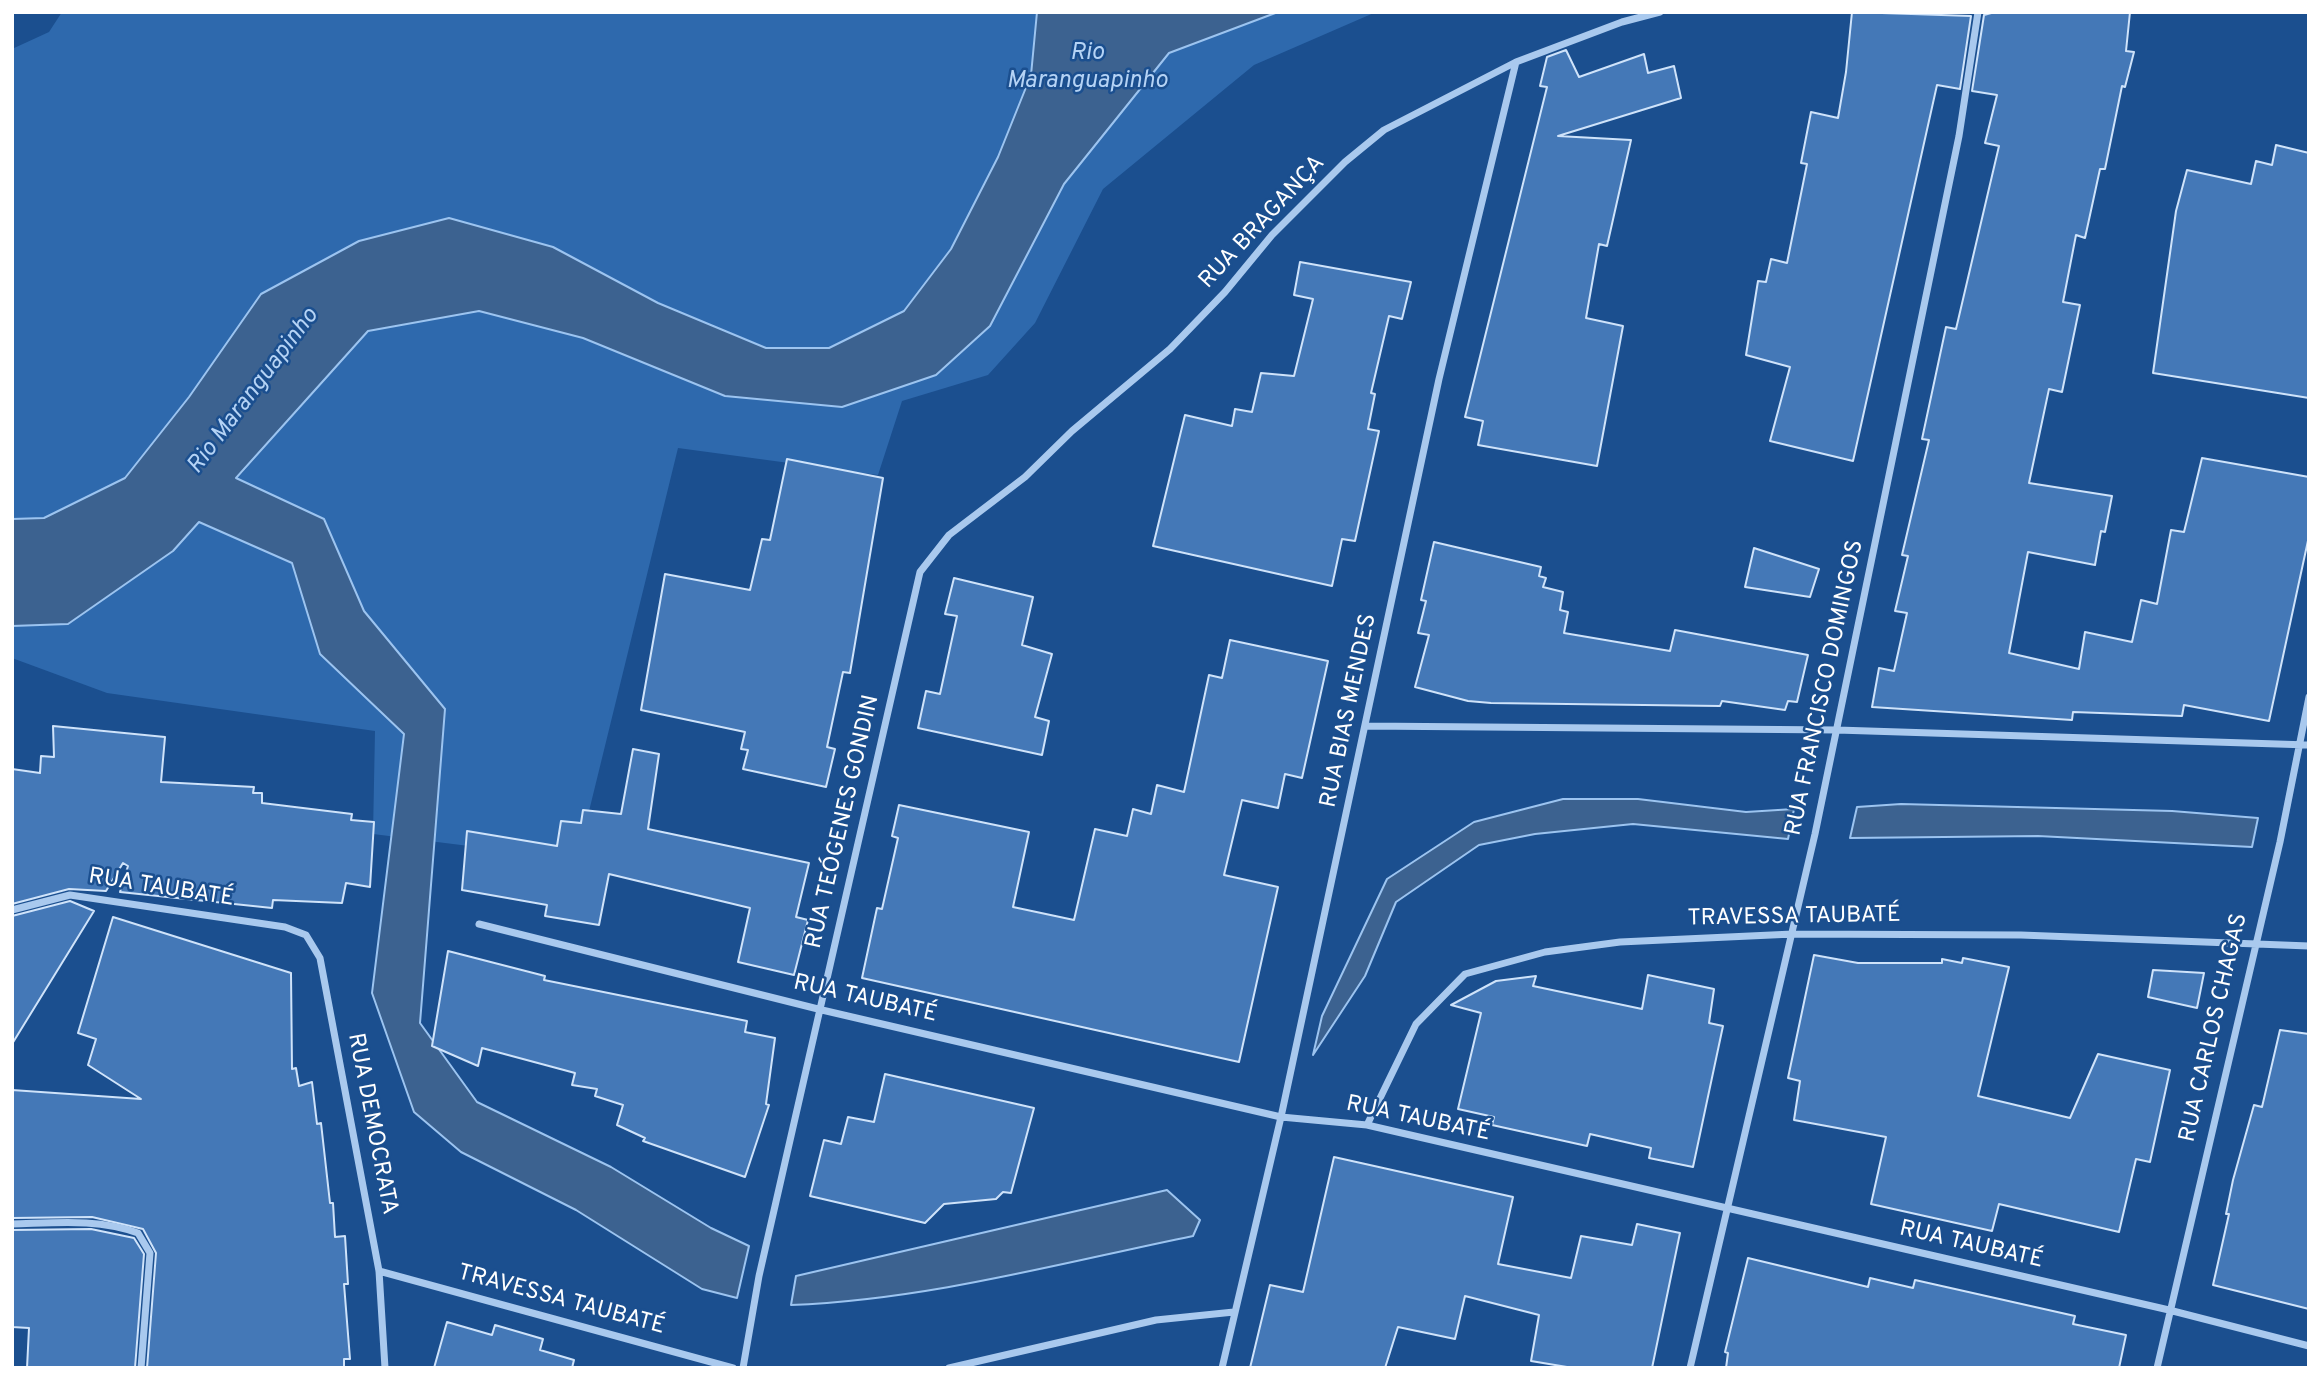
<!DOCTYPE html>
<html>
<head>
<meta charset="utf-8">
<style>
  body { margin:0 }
  #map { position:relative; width:2321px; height:1380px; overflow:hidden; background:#1b4f8f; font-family:Overpass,sans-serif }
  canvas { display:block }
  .frame { position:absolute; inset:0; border:14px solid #fff; pointer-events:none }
</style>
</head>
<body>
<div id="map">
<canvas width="2321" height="1380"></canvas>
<div class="frame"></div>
</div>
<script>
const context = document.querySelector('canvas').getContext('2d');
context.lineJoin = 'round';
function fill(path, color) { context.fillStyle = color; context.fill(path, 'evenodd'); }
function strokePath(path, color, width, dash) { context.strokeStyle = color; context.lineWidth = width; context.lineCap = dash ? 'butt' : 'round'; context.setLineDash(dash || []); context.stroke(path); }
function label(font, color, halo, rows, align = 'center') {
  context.font = font + ' Overpass,sans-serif'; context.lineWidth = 5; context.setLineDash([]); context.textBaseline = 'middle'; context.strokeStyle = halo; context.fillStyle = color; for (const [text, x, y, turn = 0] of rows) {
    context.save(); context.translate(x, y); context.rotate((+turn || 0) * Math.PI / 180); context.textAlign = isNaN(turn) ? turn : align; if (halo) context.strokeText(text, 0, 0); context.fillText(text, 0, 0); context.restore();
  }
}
fill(new Path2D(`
  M62 12H1037L1031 75 998 157 951 249 905 311 829 348H767L658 303 553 247 448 218 359 241 189 397 125 478 44 518 12 519V49L49 32Z
  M1278 12H1376L1254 65 1103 189 1035 323 988 375 902 401 878 475 678 448 579 852 469 846 373 834 375 731 107 693 12 658V626L68 624 173 551 368 331 479 311 583 338 725 396 990 326 1064 184 1169 53Z`), '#2e69ad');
const water = new Path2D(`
  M1037 12H1278L1169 53 1064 184 990 326 936 375 842 407 725 396 583 338 479 311 368 331 236 478 324 519 364 611 445 709 420 1023 477 1102 611 1167 711 1228 749 1246 737 1298 702 1289 576 1210 461 1152 414 1112 372 993 404 734 320 654 292 563 199 522 173 551 68 624 12 626V519L44 518 125 478 189 397 261 294 359 241 449 218 553 247 658 303 766 348H829L904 311 951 249 998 157 1031 75Z
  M1563 799H1638L1746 812 1794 809 1788 839 1633 824 1535 834 1479 845 1396 902 1365 976 1313 1055 1322 1016 1387 879 1474 822Z
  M1901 804 2172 811 2258 818 2252 847 2038 836 1850 838 1857 807Z
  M1167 1190 1200 1220 1193 1236C1061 1263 926 1300 791 1305L796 1276Z`);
fill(water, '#3c6290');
strokePath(water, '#9cc4f0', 2);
const building = new Path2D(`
  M1852 12 1971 16 1960 89 1937 85 1853 461 1770 441 1790 367 1746 355 1758 281 1766 282 1771 259 1787 263 1807 164 1801 163 1811 112 1838 118 1846 72Z
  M1995 12H2130L2126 51 2134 52 2125 87 2122 86 2105 169H2100L2085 238 2076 235 2063 302 2080 305 2062 392 2049 389 2029 483 2112 496 2105 532 2101 531 2095 565 2028 552 2009 653 2079 669 2085 632 2132 642 2141 600 2157 604 2171 530 2184 532 2202 458 2309 477V536L2269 721 2184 705 2182 716 2073 712 2072 720 1872 707 1879 668 1894 671 1907 613 1895 611 1908 556 1902 555 1929 440 1922 439 1946 327 1956 329 1999 146 1985 143 1997 95 1972 91 1984 15Z
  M1566 50 1579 77 1644 54 1648 73 1674 66 1681 98 1558 136 1631 140 1607 246 1599 244 1586 318 1623 326 1597 466 1478 445 1483 421 1465 417 1547 87 1540 86 1547 57Z
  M2276 145 2309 153V398L2153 373 2176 211 2187 170 2251 184 2256 161 2272 165Z
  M1300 262 1411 282 1402 319 1389 316 1371 393 1375 394 1368 429 1379 431 1355 541 1342 539 1332 586 1153 546 1185 415 1232 426 1235 409 1252 412 1261 373 1294 376 1313 299 1294 295Z
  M787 459 883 478 850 673 843 672 827 747 835 749 826 787 743 769 748 750 741 749 745 732 641 710 665 574 750 590 762 539 770 540Z
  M1434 542 1541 567 1539 576 1546 578 1543 587 1563 592 1560 610 1568 612 1564 633 1670 651 1675 630 1808 655 1797 702 1788 701 1785 710 1722 701 1720 706 1491 703 1468 701 1415 687 1429 635 1418 633 1426 601 1421 600Z
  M1754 548 1819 569 1810 597 1745 587Z
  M954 578 1033 597 1022 645 1052 654 1035 717 1049 721 1042 755 918 728 926 691 940 694 957 616 945 614Z
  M1230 640 1328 661 1302 778 1285 774 1278 808 1242 800 1224 875 1278 887 1239 1062 862 978 877 908 882 909 898 838 892 836 899 805 1029 832 1013 907 1074 920 1095 829 1127 836 1133 809 1151 814 1157 785 1184 792 1209 675 1222 678Z
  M53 726 165 737 161 782 254 787 253 793H262V803L352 814 351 820 374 822 370 887 346 883 342 903 273 900 272 908 120 892 128 866 123 863 106 891 69 889 12 904V769L40 773 41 756 54 757Z
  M633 749 659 754 648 829 809 863 796 917 808 920 794 975 738 962 750 908 609 874 599 925 545 916 547 905 462 890 467 831 557 846 561 821 581 823 583 810 621 814Z
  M70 901 94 911 12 1044V916Z
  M113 917 291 973 292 1069 296 1068 299 1086 312 1082 317 1124 321 1123 330 1203H333L335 1237 345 1236 348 1284H344L350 1359H344V1368H147L156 1253 143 1229 92 1217 12 1218V1090L141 1099 88 1065 96 1039 78 1033Z
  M448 951 545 976 544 980 747 1021 745 1032 775 1038 766 1104 769 1105 745 1177 643 1141 645 1138 617 1125 623 1105 595 1096 597 1089 572 1085 575 1073 482 1048 478 1066 432 1046Z
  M1814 955 1858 963H1942V959L1962 963 1963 958 2009 967 1978 1096 2070 1118 2098 1054 2170 1070 2150 1162 2136 1159 2119 1232 1999 1204 1992 1231 1871 1204 1886 1137 1794 1120 1800 1081 1788 1078Z
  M2153 970 2204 973 2197 1008 2148 997Z
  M1648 975 1714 989 1709 1023 1723 1026 1693 1167 1649 1158 1651 1148 1590 1134 1587 1146 1492 1125 1494 1117 1458 1109 1481 1013 1451 1005 1496 981 1536 976 1533 986 1642 1009Z
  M2280 1030 2309 1034V1309L2213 1285 2229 1214H2226L2233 1180 2254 1105 2262 1107Z
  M885 1074 1034 1108 1011 1193 1003 1192 996 1199 944 1204 925 1223 810 1196 824 1140 841 1144 848 1117 874 1122Z
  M1334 1157 1513 1197 1498 1264 1571 1278 1581 1236 1632 1245 1637 1224 1680 1233 1652 1368H1573L1531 1361 1539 1315 1465 1296 1455 1339 1398 1327 1385 1368H1250L1270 1285 1303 1292Z
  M91 1229 134 1238 144 1254 135 1368H27L29 1328 12 1327V1230Z
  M1748 1258 1868 1287 1870 1278 1913 1288 1915 1280 2075 1316 2073 1324 2126 1335 2119 1368H1726L1728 1353 1725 1352Z
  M447 1322 492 1335 495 1325 543 1339 540 1350 574 1360 572 1368H434Z`);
fill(building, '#4478b7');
strokePath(building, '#cfe3fa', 2);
strokePath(new Path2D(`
  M1366 726 1837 730 2309 745
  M12 910 70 895 285 927 306 935 320 958 379 1271 385 1368
  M479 924 822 1010 1281 1117 1367 1125 2169 1310 2309 1346
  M1367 1125 1416 1024 1465 974 1545 952 1620 942 1793 934 2021 935 2309 946
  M12 1224C54 1223 98 1218 138 1233L150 1253 141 1368
  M379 1271 733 1368
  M743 1368 759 1276 920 572 949 535 1025 477 1072 431 1170 349 1225 292 1272 235 1345 162 1384 130 1516 62 1622 22 1660 12
  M949 1368 1156 1320 1234 1312
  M1222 1368 1281 1117 1439 379 1516 62
  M1690 1368 1815 834 1959 136 1978 12
  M2157 1368 2280 842 2309 697`), '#a9c9ee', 7);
label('23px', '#fff', '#1b4f8f', [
  ["RUA BRAGANÇA",1263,223,-47],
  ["RUA FRANCISCO DOMINGOS",1826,688,-78],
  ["RUA BIAS MENDES",1350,711,-78],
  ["RUA TEÓGENES GONDIN",844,822,-77],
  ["RUA TAUBATÉ",161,889,9],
  ["TRAVESSA TAUBATÉ",1794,918,-1],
  ["RUA TAUBATÉ",865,1000,13],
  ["RUA CARLOS CHAGAS",2215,1028,-77],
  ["RUA TAUBATÉ",1418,1120,12],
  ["RUA DEMOCRATA",371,1124,79],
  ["RUA TAUBATÉ",1971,1246,13],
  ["TRAVESSA TAUBATÉ",561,1301,15]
]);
label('italic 24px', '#b5d3f5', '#1b4f8f', [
  ["Rio",1087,54],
  ["Maranguapinho",1087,82],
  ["Rio Maranguapinho",254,392,-53]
]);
</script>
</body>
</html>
